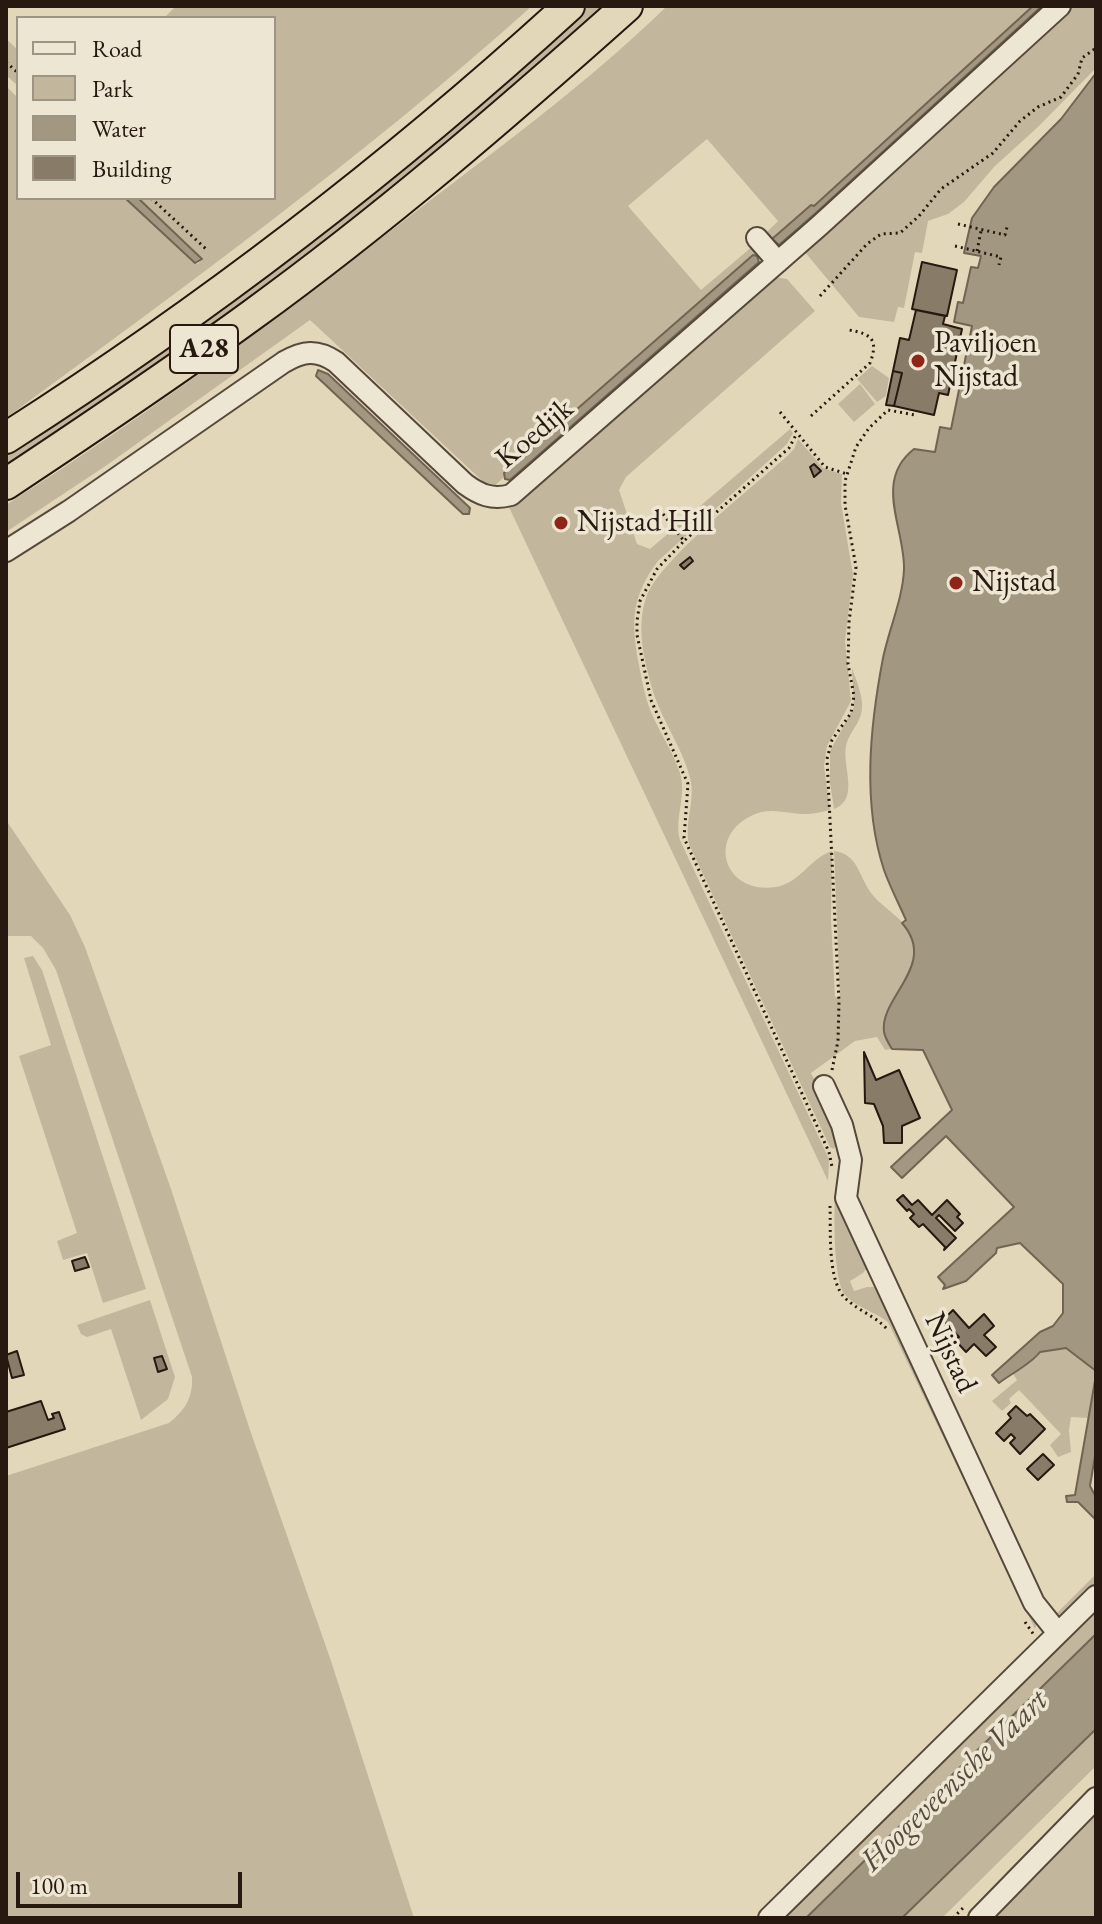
<!DOCTYPE html>
<html>
<head>
<meta charset="utf-8">
<style>
  body { margin:0 }
  #map { position:relative; width:1102px; height:1924px; overflow:hidden; background:#e2d8b9; font-family:"EB Garamond",serif }
  canvas { display:block }
  .frame { position:absolute; inset:0; border:8px solid #271810; pointer-events:none }
  .legend { position:absolute; left:16px; top:16px; width:260px; height:184px; box-sizing:border-box; background:#ece6d2; border:2px solid #9d9484; margin:0; padding:10px 14px; list-style:none; font-size:24px; color:#271810 }
  .legend li { display:flex; align-items:center; gap:16px; height:40px }
  .legend b { width:40px; border:2px solid #9d9484 }
  .scale { position:absolute; left:16px; top:1872px; width:226px; height:36px; box-sizing:border-box; border:4px solid #271810; border-top:0; padding-left:10px; font-size:24px; line-height:28px; white-space:nowrap; color:#271810; -webkit-text-stroke:6px #ece6d2; paint-order:stroke }
</style>
</head>
<body>
<div id="map">
<canvas width="1102" height="1924"></canvas>
<div class="frame"></div>
<ul class="legend">
<li><b style="height:10px;background:#ece6d2"></b>Road</li>
<li><b style="height:22px;background:#c2b79c"></b>Park</li>
<li><b style="height:22px;background:#a29780"></b>Water</li>
<li><b style="height:22px;background:#887c68"></b>Building</li>
</ul>
<div class="scale">100 m</div>
</div>
<script>
const context = document.querySelector('canvas').getContext('2d');
context.lineJoin = 'round';
function fill(path, color) { context.fillStyle = color; context.fill(path, 'evenodd'); }
function strokePath(path, color, width, dash) { context.strokeStyle = color; context.lineWidth = width; context.lineCap = dash ? 'butt' : 'round'; context.setLineDash(dash || []); context.stroke(path); }
function label(font, color, halo, rows, align = 'center') {
  context.font = font + ' "EB Garamond",serif'; context.lineWidth = 7; context.setLineDash([]); context.textBaseline = 'middle'; context.strokeStyle = halo; context.fillStyle = color; for (const [text, x, y, turn = 0] of rows) {
    context.save(); context.translate(x, y); context.rotate((+turn || 0) * Math.PI / 180); context.textAlign = isNaN(turn) ? turn : align; if (halo) context.strokeText(text, 0, 0); context.fillText(text, 0, 0); context.restore();
  }
}
fill(new Path2D(`
  M176 6H532C366 155 186 286 6 418V86L18 98V198H125L198 264 202 258 138 198H274V18H164Z
  M584 6H610L496 106 244 307 6 470V451L505 76Z
  M667 6H1033L814 206 811 205 771 240 766 233 778 221 707 139 628 206 701 290 754 245 759 251 504 473 503 478 491 489 310 320 107 465 6 532V505C149 414 285 313 419 209 504 144 590 81 667 6Z
  M1068 6H1096V68L1039 126 994 167 964 202 948 214 928 221 922 253 915 252 904 308 898 307 894 322 859 317 804 251Z
  M6 39 18 50V86L6 75Z
  M775 277 787 279 815 311 626 477 619 490 637 544 650 549 790 429 793 433 787 444 658 561C631 597 631 622 639 665 642 681 645 697 651 712 660 733 673 752 680 773 687 796 674 818 680 840L829 1159 828 1181 507 503Z
  M872 366 889 378 886 396 877 402 857 379Z
  M860 384 875 404 854 422 838 404Z
  M798 439 823 468 842 474 841 503 853 575 845 641 851 701 827 746 824 766 830 810C822 812 813 814 805 814 785 814 770 806 751 816 706 838 725 895 776 887 800 883 810 858 832 851L831 919 835 997 840 998 834 851C857 854 858 873 869 890 879 906 904 918 911 934 927 972 879 1003 884 1033 885 1038 889 1044 892 1049L885 1050 877 1037 855 1041 811 1073C821 1093 847 1127 834 1149L830 1147 689 844C684 821 696 800 690 778 682 746 661 720 652 688 644 659 636 628 646 598 658 561 753 487 786 457L794 449Z
  M852 668C856 680 862 693 862 705 863 722 849 731 846 746 842 767 860 799 834 809L830 783V751L854 707Z
  M6 820 70 915 85 947 171 1189 251 1433 330 1658 414 1918H6V1476L169 1423C185 1410 193 1398 192 1377L56 970 43 948 31 936H6Z
  M33 956 42 970 146 1289 103 1303 87 1253 63 1260 57 1241 77 1233 19 1056 51 1045 24 958Z
  M835 1194 869 1265 863 1273 850 1281 854 1291 867 1287H879L1037 1623 1035 1629 888 1322C875 1312 856 1307 845 1295 833 1281 834 1214 835 1194Z
  M150 1300 175 1377 168 1399 141 1420 111 1329 87 1337 81 1334 77 1325Z
  M1066 1348 1096 1371V1375L1089 1418 1071 1417 1069 1430 1071 1452 1058 1457 1050 1445 1061 1434 1019 1390 1009 1399 1011 1403 1002 1411 992 1401 1017 1380 1012 1372 1037 1357 1040 1352Z
  M1096 1574V1590L1063 1622 1054 1616Z
  M1096 1602V1634L806 1918H776Z
  M1096 1729V1766L942 1918H902Z
  M1096 1807V1918H986Z`), '#c2b79c');
const water = new Path2D(`
  M1033 6H1042L817 212 779 245 772 239 811 205 814 206Z
  M1096 73V1371L1066 1348 1040 1352C1031 1364 1012 1373 999 1383L992 1375 1040 1332 1053 1326 1063 1313V1284L1020 1243 997 1248 996 1253 966 1281 943 1289 945 1285 938 1277 1014 1207 946 1136 902 1178 891 1167 952 1110 923 1050 892 1049C889 1044 885 1038 884 1032 879 997 939 965 902 923L906 920C899 904 890 887 884 870 862 803 870 726 883 658 889 629 903 598 904 569 905 528 873 481 914 449L935 452 940 427 951 429 972 326 954 322 958 302 963 303 971 267 978 268 981 256 964 253 972 218 994 187 1061 119Z
  M125 198H138L202 259 195 263Z
  M753 255 757 256 759 262 510 480 505 479 504 473Z
  M318 370 328 374 470 508 469 514H463L316 376Z
  M1096 1375V1450L1090 1486 1096 1497V1520L1078 1502H1067L1066 1496 1075 1495Z
  M1096 1634V1729L902 1918H806Z`);
fill(water, '#a29780');
strokePath(water, '#716453', 2);
const building = new Path2D(`
  M922 262 957 270 947 316 912 309Z
  M916 310 945 316 943 324 962 329 948 395 939 393 934 415 894 406 902 373 893 371 900 338 909 340Z
  M893 371 902 373 894 406 886 405Z
  M814 464 821 471 814 477 810 467Z
  M690 557 693 561 684 569 680 565Z
  M864 1052 876 1080 899 1070 920 1118 902 1126V1143H884L883 1126 874 1104 865 1103Z
  M903 1195 912 1205 918 1200 932 1215 947 1200 960 1214 957 1217 963 1223 955 1231 939 1215 936 1218 956 1238 944 1250 945 1247 923 1224 919 1227 910 1218 914 1214 909 1209 907 1211 897 1200Z
  M85 1257 89 1267 75 1271 72 1261Z
  M953 1310 969 1328 984 1314 994 1326 984 1335 996 1347 986 1356 974 1344 966 1352 955 1340 959 1337 943 1320Z
  M17 1351 24 1375 12 1378 6 1355Z
  M162 1356 167 1369 158 1372 154 1358Z
  M41 1401 48 1420 54 1418 52 1414 59 1412 65 1429 6 1448V1412Z
  M1016 1406 1027 1416 1030 1414 1045 1429 1020 1454 1010 1443 1015 1438 1011 1434 1004 1441 996 1433 1011 1418 1008 1414Z
  M1043 1454 1054 1465 1038 1480 1027 1469Z`);
fill(building, '#887c68');
strokePath(building, '#271810', 2);
const minor = new Path2D(`
  M757 238 778 262
  M6 551 69 511 284 362C303 351 317 349 336 362L465 484C480 495 492 500 511 495L819 226 1060 6
  M824 1086 842 1125 851 1160 846 1198 1034 1603 1058 1633
  M769 1918 1096 1596
  M979 1918 1096 1798`);
const highway = new Path2D(`
  M6 438C205 311 395 165 569 6
  M6 484C89 429 171 374 252 315 383 220 506 114 627 6`);
strokePath(minor, '#56483a', 24);
strokePath(highway, '#271810', 34);
strokePath(new Path2D(`
  M6 62 18 73
  M151 198 206 249
  M958 224 1005 235 1007 227
  M955 246 1001 257 999 265
  M977 251 981 231
  M820 296 867 244 881 234 900 233 919 216 941 189 993 153 1020 121 1038 107 1061 97 1078 74 1082 58 1096 48
  M780 412 825 467 847 474
  M811 416 870 363C879 339 871 334 849 330
  M663 514 684 541 657 569 640 601 637 621V635L651 700 688 784 684 838 829 1152 832 1167
  M685 540 789 448 797 433
  M832 1070 838 1041 839 1002 827 759 832 740 851 713 854 696 848 664 849 622 856 567 845 505V481L856 447 869 428 888 410 915 415
  M830 1206C831 1231 827 1282 846 1299 859 1311 875 1316 887 1329
  M1025 1622 1034 1635
  M953 1918 963 1908`), '#271810', 3, [2, 4]);
strokePath(minor, '#ece6d2', 20);
strokePath(highway, '#e2d8b9', 30);
for (const [x, y, r, color] of [
  [918,361,8,"#8f2418"],
  [561,523,8,"#8f2418"],
  [956,583,8,"#8f2418"]
]) { const dot = new Path2D(); dot.arc(x, y, r, 0, 2 * Math.PI); context.fillStyle = color; context.fill(dot); strokePath(dot, '#ece6d2', 3); }
for (const [x, y, w] of [
  [204,349,68]
]) { const box = new Path2D(); box.roundRect(x - w / 2, y - 24, w, 48, 6); context.fillStyle = '#ece6d2'; context.fill(box); strokePath(box, '#271810', 2); }
label('bold 28px', '#271810', null, [
  ["A28",204,349]
]);
label('30px', '#271810', '#ece6d2', [
  ["Paviljoen",934,344],
  ["Nijstad",934,378],
  ["Nijstad Hill",577,523],
  ["Nijstad",972,583]
], 'left');
label('30px', '#271810', '#ece6d2', [
  ["Koedijk",535,434,-40],
  ["Nijstad",950,1353,65]
]);
label('italic 32px', '#584b3d', '#ece6d2', [
  ["Hoogeveensche Vaart",955,1781,-44]
]);
</script>
</body>
</html>
